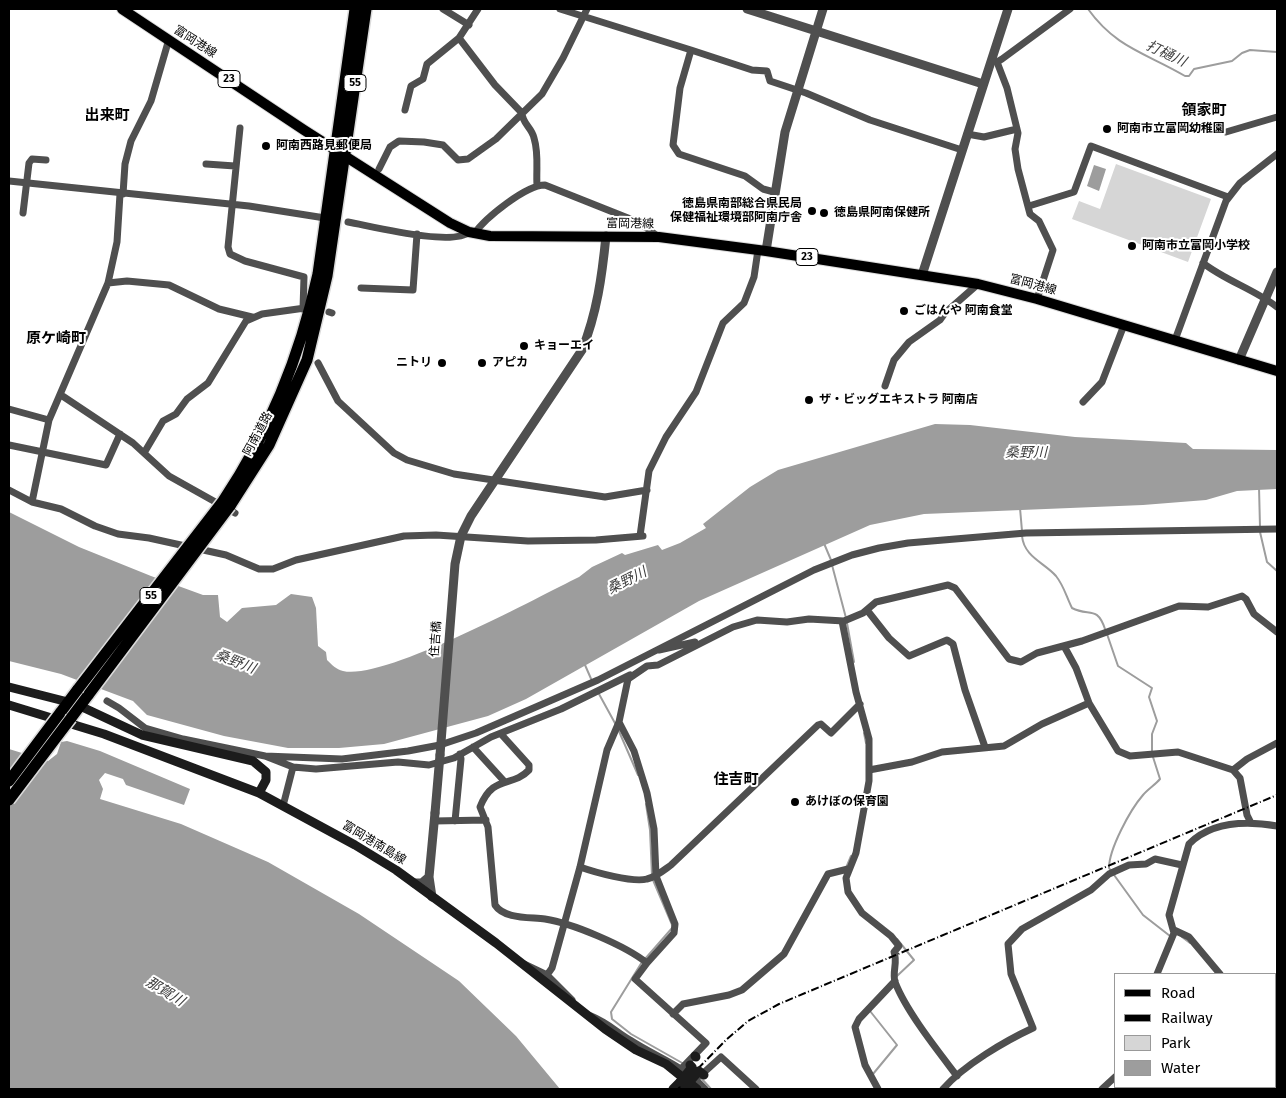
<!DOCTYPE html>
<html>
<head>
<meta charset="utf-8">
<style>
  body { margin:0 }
  #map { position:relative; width:1286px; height:1098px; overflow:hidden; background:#fff; font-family:"Fira Sans",sans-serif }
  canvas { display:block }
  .frame { position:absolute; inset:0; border:10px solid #000; pointer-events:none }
  .legend { position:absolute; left:1114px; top:973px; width:162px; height:115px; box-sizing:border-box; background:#fff; border:1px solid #999; margin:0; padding:6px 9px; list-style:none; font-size:15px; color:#000 }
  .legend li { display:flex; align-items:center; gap:10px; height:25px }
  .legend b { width:25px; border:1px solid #999 }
</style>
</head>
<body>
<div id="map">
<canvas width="1286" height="1098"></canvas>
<div class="frame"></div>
<ul class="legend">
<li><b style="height:6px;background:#000"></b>Road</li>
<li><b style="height:6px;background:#000"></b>Railway</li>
<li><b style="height:14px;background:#d6d6d6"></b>Park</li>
<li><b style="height:14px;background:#9d9d9d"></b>Water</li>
</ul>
</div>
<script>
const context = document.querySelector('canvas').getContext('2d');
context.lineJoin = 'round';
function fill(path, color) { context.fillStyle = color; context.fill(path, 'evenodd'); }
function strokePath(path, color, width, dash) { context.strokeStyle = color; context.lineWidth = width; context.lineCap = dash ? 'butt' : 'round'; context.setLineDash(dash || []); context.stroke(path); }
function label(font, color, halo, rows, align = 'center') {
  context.font = font + ' "Fira Sans","Noto Sans JP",sans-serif'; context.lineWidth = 4; context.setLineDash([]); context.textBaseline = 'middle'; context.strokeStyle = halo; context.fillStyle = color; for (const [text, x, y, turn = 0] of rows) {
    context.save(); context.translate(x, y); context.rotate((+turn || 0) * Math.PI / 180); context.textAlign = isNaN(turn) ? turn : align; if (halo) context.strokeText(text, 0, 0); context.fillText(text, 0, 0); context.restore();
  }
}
fill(new Path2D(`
  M1116 164 1211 199 1188 262 1072 219 1079 201 1100 209Z`), '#d6d6d6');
fill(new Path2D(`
  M1094 165 1106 169 1099 191 1087 186Z
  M935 424 970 425 1075 437 1186 443 1193 449 1277 450V489L1237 491 1206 500 1143 505 924 514 870 525 699 601 526 699 488 716 384 744 339 748H288L224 736 147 715 133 701 61 674 9 661V512L79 547 151 576 203 595H218L220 617 227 622 242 608 276 605 291 594 312 597 316 608 318 646 326 652 327 660C332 665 336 669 343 671 384 681 536 598 579 577L592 567 622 553 625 555 658 545 662 550 680 543 706 528 703 524 750 487 778 470Z
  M67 741 100 751 190 789 184 805 126 785 123 779 105 773 99 780 103 789 100 799 181 824 268 862 359 914 459 981 516 1036 560 1089H9V749L48 761 57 754 61 742Z`), '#9d9d9d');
strokePath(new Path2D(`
  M1088 9C1116 48 1146 53 1185 76H1189L1194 69 1232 61 1242 53 1250 50 1277 52
  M1259 487 1260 527
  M1020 508 1022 531
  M1260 532 1267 562 1277 571
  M1022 536C1024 557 1045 563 1056 576 1064 586 1066 596 1072 608 1089 617 1097 605 1105 629
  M823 541 831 560
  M832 565 846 618
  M847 623 854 662
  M1107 634 1118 666 1152 688 1149 697 1157 721 1152 734V753
  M585 665 592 681
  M599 694 616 725
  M618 729 638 775
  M864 733 866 743
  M1153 757 1160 779C1155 785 1148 789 1143 795 1130 810 1109 849 1109 868L1143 915 1170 936
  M646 804 650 830 652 876
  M846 868 851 856
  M1182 937 1190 943
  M645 959 673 927 653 880
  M642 962 611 1012 612 1019 631 1034 684 1064
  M897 976 914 960 897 939
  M870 1011 897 1045 873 1074
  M1275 1065 1277 1069
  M701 1078 711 1089`), '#9d9d9d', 2);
const primary = new Path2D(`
  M122 9 304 130 450 223 469 232 490 236 659 237 766 251 978 284 1037 299 1277 371`);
const trunk = new Path2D(`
  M223 501C270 431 300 357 318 274L355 9
  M230 506 269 445 307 360 327 276 366 9
  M60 713 78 689
  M71 718 89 694`);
strokePath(primary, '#dbdbdb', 12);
strokePath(trunk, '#dbdbdb', 14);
strokePath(new Path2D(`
  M443 9 469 25
  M478 9 459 38 495 85 522 113C522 123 532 128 534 138 539 154 536 169 537 185
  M560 9 691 50
  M994 61 997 62 1002 59 1070 9
  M997 62 1007 88 1018 133 1015 149 1018 169 1030 214 1039 221 1053 250 1037 299
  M405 110 411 86 423 79 427 64 459 38
  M240 128 228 247 230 254 245 261 304 277 303 309
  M1226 132 1277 117
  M967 134 984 137 1017 129
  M206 164 235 166
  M379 169 390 147 399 141 424 142 443 145 458 160 468 159 496 139 542 94 563 58 587 9
  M9 181 249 206 325 218
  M774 192 763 189 745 176 679 154 673 145 680 88 691 50 752 70 767 71 770 81 806 93 870 120 962 150
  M123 194 125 164 131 141 151 101 169 39
  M1029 206 1074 192 1091 146 1228 197
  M23 213 29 163 32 159 46 160
  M348 222C371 226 453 247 469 232
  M474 234C485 218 526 185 545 185L638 222 659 237
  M1203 263C1226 281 1254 289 1277 307
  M108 283 127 281 169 285 219 309 252 317
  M361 288 413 290 417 234
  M329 312 332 313
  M1175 340 1226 201 1240 183 1277 154
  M318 363 338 401 394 453 407 460 454 474 605 497 647 490
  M885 386 894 360 909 342 940 320 945 313 978 284
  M61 395 133 443 169 476 235 513
  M1083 402 1102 382 1124 325
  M9 409 49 420
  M9 445 106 465 120 434
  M144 453 163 421 176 414 187 399 208 383 246 321 262 314 305 308
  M9 490 32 502 61 509 95 526 118 534 149 538 226 555 259 569H273L296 560 404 536 436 535 528 541 596 540 643 536
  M32 502 49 420 108 283 117 242 120 194
  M640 536 649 471 666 437 696 392 723 323 744 303 754 277 758 250
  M867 610 889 638 909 656 947 640 953 644 965 690 985 747
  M842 621 856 692 869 739V781L856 853 846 878 848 892 862 913 891 936 899 946 894 952C898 962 892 972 895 982 906 1011 938 1051 957 1076
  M1064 646 1076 668 1089 703 1118 751 1130 756 1178 752 1233 770 1240 778 1247 815 1251 823
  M659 650 695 642
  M107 701 119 708 145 728 183 739 265 756 293 767 316 769 398 762 429 765 454 758 491 737 561 709 630 675
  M501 734 529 765V770C512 788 493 774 480 807L488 827 495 905C504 919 529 917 545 919 572 923 626 946 647 963L674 933 675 924 656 876 654 829 647 793 634 751 619 722
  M473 747 504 781
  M265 756 342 759 408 751 440 745 476 733 598 680 814 570 852 555 879 548 908 543 1026 533 1277 529
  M869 770 912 762 942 752 1004 746 1042 724 1089 703
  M1233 770 1247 759 1277 743
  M283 806 293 767
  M434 821 486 820
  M455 821 461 759 460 754
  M580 867C594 872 633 883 647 879 656 877 664 870 671 865L818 725 821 724 831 733 860 704
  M1174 930 1189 937 1220 974
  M647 963 635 979 706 1043 681 1069
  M524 964 547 975 572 1000
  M1157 974 1174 933 1169 915 1189 844C1212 821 1247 821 1277 826
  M547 975 552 968 580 867 607 750 619 722 628 679 647 666 658 665 733 627 757 620 787 622 809 619 844 621 863 613 876 602 948 585 955 588 1009 659 1021 662 1037 653 1082 641 1179 606 1208 607 1242 596 1246 599 1254 614 1277 632
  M673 1014 683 1004 729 995 742 990 784 954 828 874 848 869
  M591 1016C608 1023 615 1031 630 1040 656 1057 684 1066 705 1089
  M1275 1072 1277 1076
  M700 1076 721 1057 756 1089
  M1161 1087 1163 1089
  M878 1089 865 1065 855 1027 859 1019 895 981
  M943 1089C964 1065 1005 1041 1033 1028L1011 974 1008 944 1022 929 1091 890 1109 874 1129 865 1146 864 1155 859 1182 865
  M1102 1089 1115 1077
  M1198 1089H1202`), '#4f4f4f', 7);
strokePath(new Path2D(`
  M747 9 983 84
  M766 251 785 132 823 9
  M922 275 1008 9
  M1239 360 1277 272
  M440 755 455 564 461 536 471 516 582 350C597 313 602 276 606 236
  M429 877 435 813
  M414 883H422L429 877 432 897`), '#4f4f4f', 9);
strokePath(new Path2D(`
  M9 687 68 702
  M9 705 104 734 259 793 355 845 396 870 496 943 605 1029 636 1050 666 1064 697 1089
  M80 706 142 735 253 761 266 772V780L259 793
  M695 1056 696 1057
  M673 1089 680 1082`), '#1c1c1c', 9);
strokePath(primary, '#000', 10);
strokePath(trunk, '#000', 11);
strokePath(new Path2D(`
  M678 1089 726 1040 748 1021 779 1004 1277 795`), '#000', 2, [8, 2.5, 1, 2.5]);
const trunkBridge = new Path2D(`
  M78 689 223 501
  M89 694 230 506
  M9 781 60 713
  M9 800 71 718`);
strokePath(trunkBridge, '#dbdbdb', 14, []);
strokePath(new Path2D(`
  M435 813 440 755`), '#4f4f4f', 9);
strokePath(new Path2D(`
  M680 1082 692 1067 690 1065
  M685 1087 699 1071 704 1075`), '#1c1c1c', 9);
strokePath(trunkBridge, '#000', 11);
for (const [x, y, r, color] of [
  [1107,129,5,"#000"],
  [266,146,5,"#000"],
  [812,211,5,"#000"],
  [824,213,5,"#000"],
  [1132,246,5,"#000"],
  [904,311,5,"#000"],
  [524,346,5,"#000"],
  [442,363,5,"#000"],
  [482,363,5,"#000"],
  [809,400,5,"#000"],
  [795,802,5,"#000"]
]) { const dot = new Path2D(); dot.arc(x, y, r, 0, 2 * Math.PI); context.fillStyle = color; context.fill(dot); strokePath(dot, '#fff', 2); }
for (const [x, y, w] of [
  [229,79,22],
  [355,83,22],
  [807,257,22],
  [151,596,22]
]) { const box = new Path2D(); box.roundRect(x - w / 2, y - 8.5, w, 17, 4); context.fillStyle = '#fff'; context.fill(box); strokePath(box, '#000', 1); }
label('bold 11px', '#000', null, [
  ["23",229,79],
  ["55",355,83],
  ["23",807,257],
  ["55",151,596]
]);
label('12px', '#000', '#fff', [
  ["富岡港線",195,42,33],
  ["富岡港線",630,224,1],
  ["富岡港線",1033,285,15],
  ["阿南道路",258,434,-62],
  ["住吉橋",436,639,-86],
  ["富岡港南島線",374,843,31]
]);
label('bold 12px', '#000', '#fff', [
  ["阿南市立富岡幼稚園",1117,129],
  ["阿南西路見郵便局",276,146],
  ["徳島県南部総合県民局",802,204,"right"],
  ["保健福祉環境部阿南庁舎",802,218,"right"],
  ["徳島県阿南保健所",834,213],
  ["阿南市立富岡小学校",1142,246],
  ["ごはんや 阿南食堂",914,311],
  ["キョーエイ",534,346],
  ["ニトリ",432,363,"right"],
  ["アピカ",492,363],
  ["ザ・ビッグエキストラ 阿南店",819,400],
  ["あけぼの保育園",805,802]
], 'left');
label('italic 14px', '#3e3e3e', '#fff', [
  ["打樋川",1166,54,25],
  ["桑野川",1026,453],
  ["桑野川",627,581,-27],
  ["桑野川",235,662,21],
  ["那賀川",165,992,31]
]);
label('bold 15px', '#000', '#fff', [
  ["領家町",1204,111],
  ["出来町",107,116],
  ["原ケ崎町",56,339],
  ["住吉町",736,780]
]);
</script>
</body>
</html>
